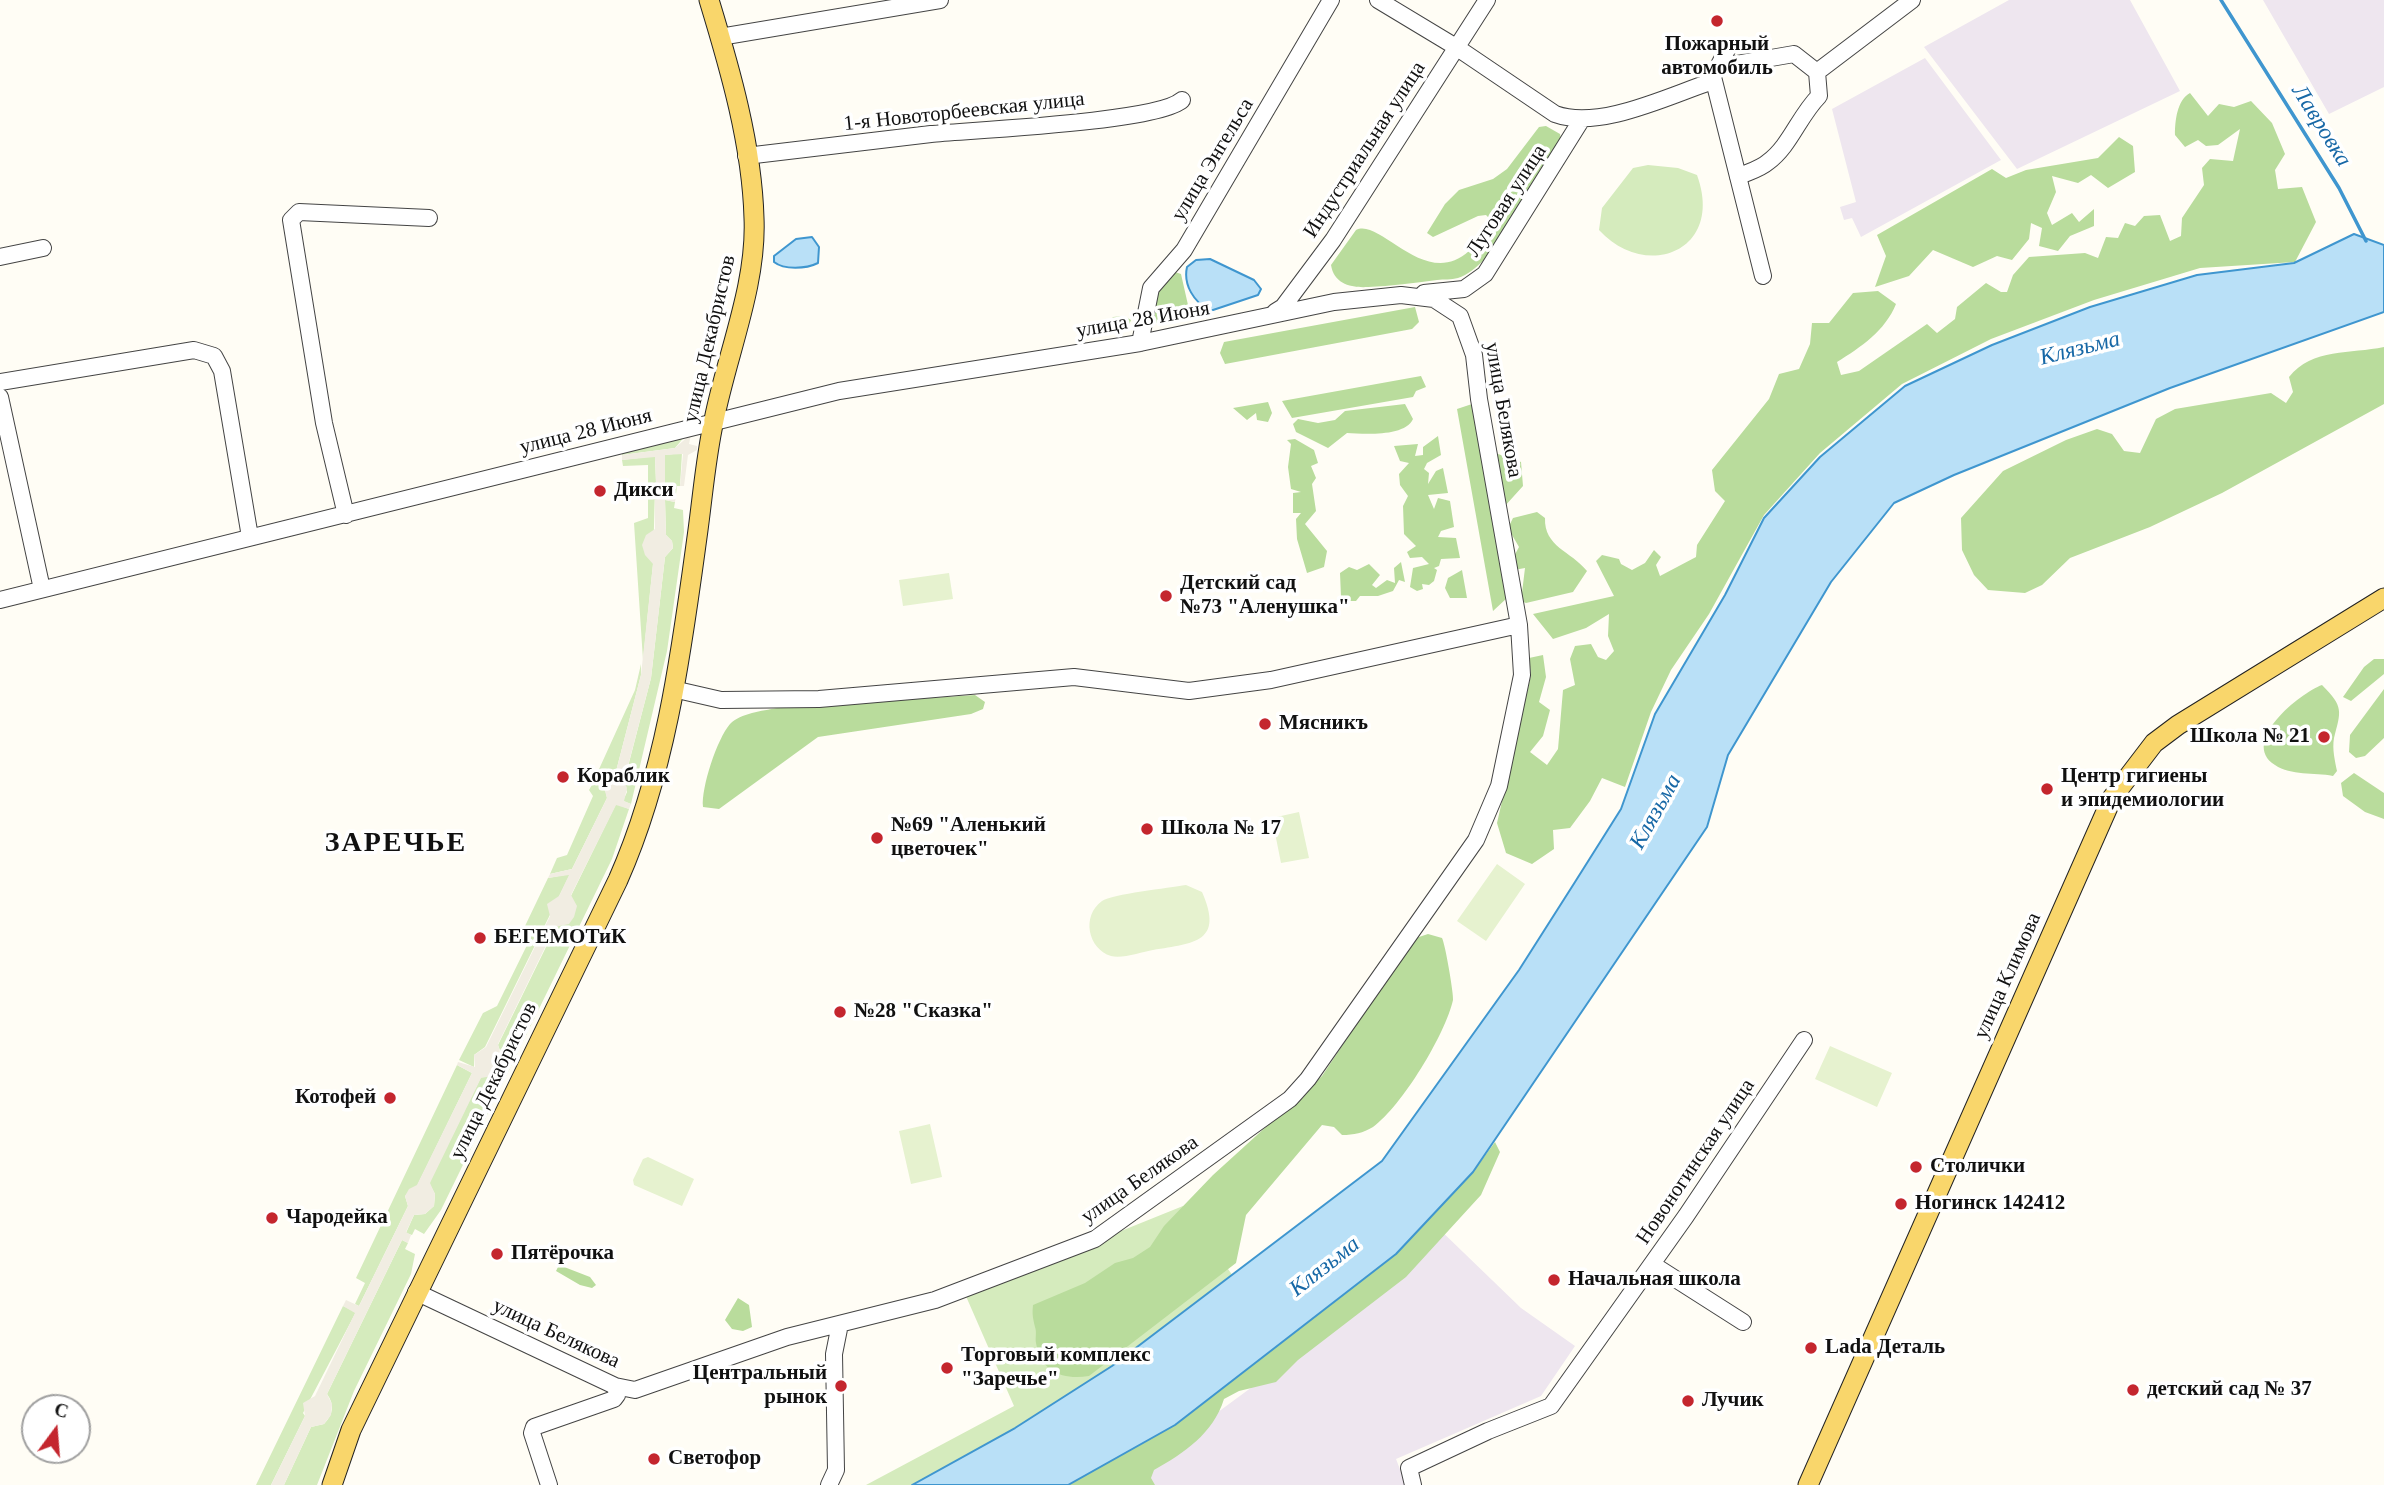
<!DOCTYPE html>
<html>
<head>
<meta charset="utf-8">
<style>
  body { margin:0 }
  #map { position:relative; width:2384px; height:1485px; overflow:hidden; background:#fffdf5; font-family:"Times New Roman",serif }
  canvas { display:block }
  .north { position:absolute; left:21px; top:1394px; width:70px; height:70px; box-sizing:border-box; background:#fff; border:2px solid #a0a0a0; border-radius:50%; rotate:16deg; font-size:19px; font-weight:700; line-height:28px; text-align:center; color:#111 }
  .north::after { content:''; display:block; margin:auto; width:24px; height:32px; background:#c4262e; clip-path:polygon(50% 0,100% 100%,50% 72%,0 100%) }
</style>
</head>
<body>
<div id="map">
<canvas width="2384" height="1485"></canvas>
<div class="north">С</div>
</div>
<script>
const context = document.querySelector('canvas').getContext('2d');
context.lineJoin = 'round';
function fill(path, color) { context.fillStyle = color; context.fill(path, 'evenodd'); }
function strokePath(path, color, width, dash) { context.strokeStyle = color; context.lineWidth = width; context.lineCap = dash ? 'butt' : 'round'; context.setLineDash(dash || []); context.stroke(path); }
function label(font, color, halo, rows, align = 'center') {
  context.font = font + ' "Times New Roman",serif'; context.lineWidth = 7; context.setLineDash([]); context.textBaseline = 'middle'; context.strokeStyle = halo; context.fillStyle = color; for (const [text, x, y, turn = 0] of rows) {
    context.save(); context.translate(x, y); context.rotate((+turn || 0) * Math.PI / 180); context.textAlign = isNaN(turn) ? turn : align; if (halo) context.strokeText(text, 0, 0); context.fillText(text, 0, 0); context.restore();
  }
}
fill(new Path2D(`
  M2009 0H2130L2180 91 2017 169 1924 47Z
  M2263 0H2384V87L2329 114Z
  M1925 58 2001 160 1861 237 1852 218 1844 220 1840 207 1856 202 1832 109Z
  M1434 1224 1521 1308 1575 1346 1541 1396 1396 1459 1406 1485H1119L1305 1348Z`), '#eee6ef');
fill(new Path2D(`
  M1648 165 1678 168 1697 175C1725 252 1645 281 1599 230L1602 208 1633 168Z
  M686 435 675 448 622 455V452Z
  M682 453 680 486H677L676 494 665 492V455Z
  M655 456 656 483H648V465L623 466 622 460Z
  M648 487H655L653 564 643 660 634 523 648 518Z
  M665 500 675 502 674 508 683 510 684 532 667 651 631 804 623 801 627 792 624 782 651 678 665 557 673 548 672 541 666 535Z
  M641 664V675L614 779 607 783 595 778 635 690Z
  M593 783 605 788 607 798 572 869 550 874 557 858 567 855 593 796 589 790Z
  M616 804 629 809 612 859 441 1210 424 1234 415 1229 412 1235 406 1233 414 1215 425 1214 434 1206 435 1194 429 1183 481 1077 504 1061 498 1045Z
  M570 874 485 1047 474 1055V1067L459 1060 483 1013 497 1006 532 935 525 926 548 878Z
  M457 1065 472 1073 417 1186 405 1196 408 1206 359 1306 355 1304 365 1283 356 1278Z
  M1183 1206 1233 1276 1112 1366 1015 1428 912 1485H866L1014 1406 965 1294Z
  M402 1240 408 1243 405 1249 415 1254 411 1274 354 1391 317 1485H284L311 1427 324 1424C333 1415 335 1405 327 1394Z
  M343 1306 356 1312 303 1413 305 1416 271 1485H256Z`), '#d5ebbd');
fill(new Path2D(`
  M2190 93 2208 116 2219 104 2234 107 2251 101 2272 123 2285 154 2275 170 2278 189 2302 187 2316 222 2295 262 2200 268 2094 300 1991 339 1902 384 1820 453 1764 515 1709 614 1671 670 1651 712 1625 787 1602 778 1590 801 1570 828 1553 830 1554 849 1532 864 1506 853 1497 823 1531 675 1529 658 1543 655 1546 677 1539 702 1550 710 1543 736 1530 752 1547 765 1558 749 1563 690 1575 685 1570 659 1575 646 1591 644 1598 657 1606 660 1614 651 1608 636 1609 614 1586 628 1553 639 1533 614 1614 596 1596 561 1602 555 1619 559 1621 564 1632 570 1645 563 1654 550 1661 557 1656 565 1660 576 1696 557 1697 545 1725 501 1715 491 1712 470 1769 399 1779 374 1799 369 1810 344 1812 323H1829L1853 293 1878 291 1896 304C1885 331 1861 347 1837 362L1841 375 1859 371 1927 324 1937 333 1955 319 1957 307 1986 283 2001 292H2007L2013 275 2029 257 2085 253 2098 258 2106 237 2118 238 2125 223 2135 226 2144 216 2160 215 2170 241 2181 236 2182 218 2204 185 2202 168 2210 159 2233 161 2240 129 2218 145 2206 146 2198 140 2185 147 2175 135C2175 121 2177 100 2190 93Z
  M1546 126 1560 134 1562 144C1541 178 1496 266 1458 278 1451 280 1444 279 1437 280 1414 283 1391 286 1368 287 1351 288 1334 284 1331 265L1356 230C1380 217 1425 291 1469 251 1478 243 1488 233 1492 221L1486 215 1478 216 1433 237 1427 233 1445 204 1459 190 1493 179 1507 169 1539 127Z
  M2119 137 2133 146 2135 172 2108 188 2091 175 2078 183 2052 176 2056 192 2047 213 2052 225 2072 213 2079 222 2094 209V226L2070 236 2058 251 2039 246 2042 228 2031 223 2029 239 2012 260 1997 256 1973 267 1933 250 1909 276 1875 287 1886 256 1877 235 1992 169 2006 178 2026 170 2098 158Z
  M1175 272 1181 274 1188 305 1154 324 1149 320 1153 295Z
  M1415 307 1419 322 1412 329 1225 364 1220 353 1224 342Z
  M1124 316 1131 320 1128 327 1111 333 1103 331 1113 317Z
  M2384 347V404L2222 493 2150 527 2070 558 2042 585 2025 593 1988 590 1974 575 1962 550 1961 518 2003 471 2066 440 2097 429 2112 434 2124 451 2140 453 2156 419 2175 409 2271 393 2286 403 2293 392 2289 377C2312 348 2351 354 2384 347Z
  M1421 376 1426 387 1416 391 1413 397 1292 418 1282 401Z
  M1268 402 1272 413 1268 422 1257 420 1256 413 1247 420 1233 408Z
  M1405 404 1413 419C1405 437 1364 434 1347 433L1328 448 1296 432 1293 424 1298 419 1318 423 1335 420 1345 411Z
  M1472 404 1507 598 1493 611 1457 409Z
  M1438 436 1441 455 1427 463 1424 469 1429 473 1428 484 1436 471 1443 468 1448 493 1428 495 1434 509 1438 498 1450 501 1454 527 1441 531 1438 537 1456 538 1460 558 1441 559 1439 566 1434 568 1437 570 1434 581 1429 585 1422 584 1423 589 1417 591 1410 587 1413 568 1429 564 1422 557 1410 558 1407 552 1416 546 1404 534 1403 506 1408 496 1400 485 1399 474 1409 463 1400 461 1394 446 1418 444 1415 456 1423 455V447Z
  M1295 439 1314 450 1318 463 1311 466 1316 478 1312 484 1316 511 1305 524 1327 551 1324 567 1307 573 1297 539 1296 519 1301 513H1293V493L1301 492 1291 489 1288 467 1291 444 1287 440Z
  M1498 454 1521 462 1523 486 1504 507 1497 475Z
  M1537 512 1545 518C1544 547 1571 551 1587 571L1573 592 1526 603 1521 601 1525 568 1514 570 1513 558 1519 547 1508 528 1513 518Z
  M1401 562 1405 582 1399 580 1393 591 1378 596H1360L1356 601H1346L1341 597 1340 573 1349 567 1357 570 1369 564 1380 575 1372 585 1376 588 1387 580 1395 583 1394 568Z
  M1462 570 1467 598H1450L1445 588 1448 578Z
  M2374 659H2384V674L2351 701 2343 697 2364 667Z
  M2322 685C2344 707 2341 711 2334 738 2332 749 2335 761 2337 771L2333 776C2314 772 2291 776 2275 765 2239 742 2300 693 2322 685Z
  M2384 689V738L2365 756 2356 758 2349 752 2350 735Z
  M975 695 985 702 983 709 971 714 818 737 719 809 703 807C701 788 717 739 730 724 741 713 762 711 777 708Z
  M2354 773 2384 793V819L2365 812 2343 796 2341 783Z
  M1428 934 1442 938C1445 943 1454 995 1453 1000 1445 1035 1402 1106 1373 1127 1363 1133 1354 1135 1342 1135L1334 1127 1322 1125 1246 1215 1236 1263 1089 1376C1064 1380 1041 1373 1036 1343 1035 1338 1037 1332 1035 1327 1033 1318 1032 1315 1033 1305L1085 1283 1115 1263 1133 1258 1150 1247 1164 1226 1213 1175 1322 1076 1413 939Z
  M1495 1142 1500 1152 1481 1195 1406 1277 1298 1360 1276 1382 1239 1391 1224 1399C1213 1434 1184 1453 1154 1470L1151 1478 1155 1485H1068L1175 1425 1396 1254 1473 1172Z
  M559 1265 590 1277 596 1285 592 1288 580 1285 556 1271Z
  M738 1298 749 1305 752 1327 743 1331 732 1329 725 1320Z`), '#b9dc9c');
fill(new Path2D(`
  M949 573 953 599 903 606 899 580Z
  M1299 812 1309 858 1281 863 1272 818Z
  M1497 864 1525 884 1486 941 1457 921Z
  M1186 885 1202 892C1224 942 1195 943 1153 950 1142 952 1122 959 1111 956 1088 949 1081 916 1102 901 1112 894 1169 888 1186 885Z
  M1830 1046 1892 1073 1877 1107 1815 1079Z
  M930 1124 942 1177 911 1184 899 1131Z
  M648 1157 694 1179 682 1206 634 1185 633 1180 643 1159Z`), '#e6f2cf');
fill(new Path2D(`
  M691 434 689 444 697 446V450L688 455 684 486H680L683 454 665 455V492L676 494 675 502 665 500 666 535 672 541 673 548 665 557 651 678 624 781 627 788 624 801 631 804 629 809 616 805 571 895 577 906 574 917 569 924 555 927 498 1044 503 1065 492 1076 481 1078 430 1183 435 1194 434 1206 425 1214 414 1215 406 1232 411 1235 408 1243 402 1240 327 1394 332 1404 331 1415 324 1424 311 1427 284 1485H271L305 1416 303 1403 315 1396 355 1313 343 1306 346 1300 359 1306 408 1206 405 1196 409 1189 417 1185 472 1073 457 1065 458 1062 475 1067 474 1055 486 1047 550 916 547 904 559 896 569 875 548 878 550 874 572 869 607 798 604 788 593 783 595 778 607 783 614 779 641 675 653 564 645 555 642 545 646 535 655 529V487H648V483L656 482 655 457 622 460V455L675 448Z`), '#f1ede2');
const water = new Path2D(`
  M2354 234 2384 245V312L2170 388 1954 475 1894 503 1831 582 1728 755 1707 827 1473 1172 1396 1254 1175 1425 1068 1485H912L1015 1428 1112 1366 1382 1161 1519 970 1575 882 1621 809 1655 714 1725 595 1764 518 1820 457 1905 386 1992 345 2090 307 2197 275 2294 263Z
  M812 237 819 247 818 263C806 269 784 270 774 262V256L796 239Z
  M1210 259 1254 280 1261 289 1258 295 1210 311C1194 302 1183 285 1187 267L1196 260Z`);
fill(water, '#b9e0f7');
strokePath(water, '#3f96cf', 2);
strokePath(new Path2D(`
  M2221 0 2339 188 2366 241`), '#3f96cf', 3.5);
const minor = new Path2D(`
  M1378 0 1456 47 1555 114C1599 130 1666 97 1710 82L1728 48
  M720 37 940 0
  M1719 67 1794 54 1817 72
  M1817 72 1912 0
  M1713 77 1763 276
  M746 156C808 149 869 141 931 134 975 130 1158 122 1182 100
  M1738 177C1748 172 1760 169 1768 162 1790 146 1799 116 1819 96L1817 72
  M0 257 43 248
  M1424 293 1464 289 1485 274 1582 119
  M1275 312 1283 307 1333 240 1487 0
  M1140 343 1151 288 1184 250 1331 0
  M0 382 194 350 214 356 222 371 250 537
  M0 397 42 589
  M346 515 324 423 291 220 299 212 429 218
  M0 600 839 391 1140 343 1334 302 1401 295 1434 299 1460 316 1474 355 1479 399 1519 625 1522 675 1499 786 1476 840 1308 1079 1290 1099 1095 1239 935 1300 787 1337 635 1390 615 1386 416 1292
  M673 689 721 700 819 699 1074 677 1189 691 1271 680 1519 625
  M1652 1264 1743 1322
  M549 1485 532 1433 534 1427 614 1399 617 1395 615 1386
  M829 1485 836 1470 834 1354 840 1324
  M1413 1485 1409 1468 1488 1431 1551 1406 1686 1216 1804 1040`);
const major = new Path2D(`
  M332 1485 351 1430 618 880C667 770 682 647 698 530 703 493 706 456 714 420 727 354 757 285 754 218 752 145 730 69 709 0
  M1808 1485 2112 798 2154 743 2178 725 2384 598`);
strokePath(minor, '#444', 18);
strokePath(major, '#222', 21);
strokePath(minor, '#fff', 16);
strokePath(major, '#f9d66b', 19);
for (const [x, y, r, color] of [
  [1717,21,7,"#c4262e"],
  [600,491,7,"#c4262e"],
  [1166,596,7,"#c4262e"],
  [1265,724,7,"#c4262e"],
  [2324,737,7,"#c4262e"],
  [563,777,7,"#c4262e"],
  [2047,789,7,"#c4262e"],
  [1147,829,7,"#c4262e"],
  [877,838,7,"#c4262e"],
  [480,938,7,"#c4262e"],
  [840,1012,7,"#c4262e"],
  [390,1098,7,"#c4262e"],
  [1916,1167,7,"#c4262e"],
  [1901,1204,7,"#c4262e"],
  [272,1218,7,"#c4262e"],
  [497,1254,7,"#c4262e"],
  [1554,1280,7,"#c4262e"],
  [1811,1348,7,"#c4262e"],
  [947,1368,7,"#c4262e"],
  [841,1386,7,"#c4262e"],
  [2133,1390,7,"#c4262e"],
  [1688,1401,7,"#c4262e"],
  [654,1459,7,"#c4262e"]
]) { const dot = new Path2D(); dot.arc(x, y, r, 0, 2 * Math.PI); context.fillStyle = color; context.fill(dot); strokePath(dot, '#fff', 2.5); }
label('bold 21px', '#111', '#fff', [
  ["Пожарный",1717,45,"center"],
  ["автомобиль",1717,69,"center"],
  ["Дикси",614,491],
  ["Детский сад",1180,584],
  ["№73 \"Аленушка\"",1180,608],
  ["Мясникъ",1279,724],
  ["Школа № 21",2310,737,"right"],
  ["Кораблик",577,777],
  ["Центр гигиены",2061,777],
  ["и эпидемиологии",2061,801],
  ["№69 \"Аленький",891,826],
  ["цветочек\"",891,850],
  ["Школа № 17",1161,829],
  ["БЕГЕМОТиК",494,938],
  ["№28 \"Сказка\"",854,1012],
  ["Котофей",376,1098,"right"],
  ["Столички",1930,1167],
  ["Ногинск 142412",1915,1204],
  ["Чародейка",286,1218],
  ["Пятёрочка",511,1254],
  ["Начальная школа",1568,1280],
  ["Lada Деталь",1825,1348],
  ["Торговый комплекс",961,1356],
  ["\"Заречье\"",961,1380],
  ["Центральный",827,1374,"right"],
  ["рынок",827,1398,"right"],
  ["детский сад № 37",2147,1390],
  ["Лучик",1702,1401],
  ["Светофор",668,1459]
], 'left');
label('21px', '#111', '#fff', [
  ["1-я Новоторбеевская улица",964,112,-6],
  ["Индустриальная улица",1365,150,-57],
  ["улица Энгельса",1213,160,-59],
  ["Луговая улица",1507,201,-57],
  ["улица 28 Июня",1143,320,-10],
  ["улица Декабристов",710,339,-77],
  ["улица Белякова",1503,410,80],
  ["улица 28 Июня",586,432,-14],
  ["улица Климова",2008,976,-66],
  ["улица Декабристов",494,1081,-64],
  ["Новоногинская улица",1696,1162,-56],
  ["улица Белякова",1140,1180,-35],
  ["улица Белякова",556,1334,25]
]);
label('italic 23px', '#1768a6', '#fff', [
  ["Лавровка",2321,126,58],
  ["Клязьма",2080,349,-14],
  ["Клязьма",1656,812,-61],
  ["Клязьма",1325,1267,-38]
]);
context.letterSpacing = '2px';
label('bold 28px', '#111', '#fff', [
  ["ЗАРЕЧЬЕ",396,844]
]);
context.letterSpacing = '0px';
</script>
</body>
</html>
